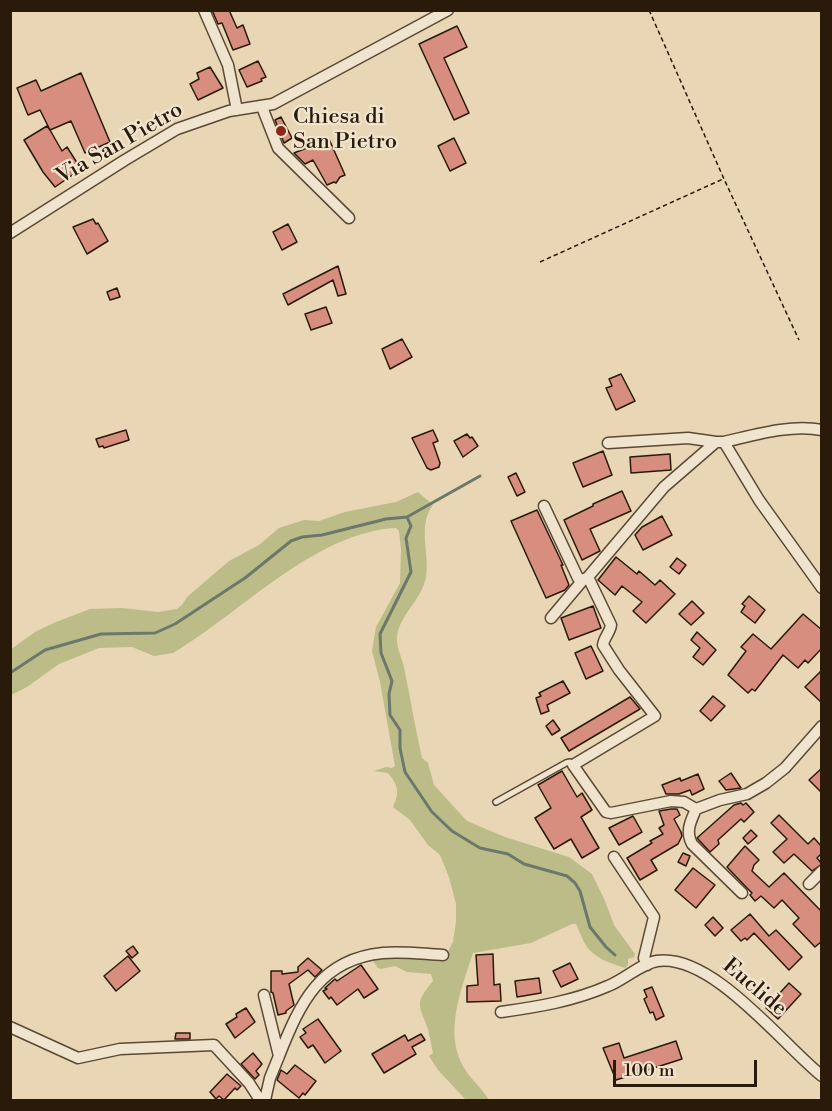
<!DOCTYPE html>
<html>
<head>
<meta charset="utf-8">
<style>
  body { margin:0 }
  #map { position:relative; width:832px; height:1111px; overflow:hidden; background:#e8d6b5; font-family:"Libre Bodoni",serif }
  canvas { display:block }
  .frame { position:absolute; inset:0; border:12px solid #2a1a09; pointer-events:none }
  .scale { position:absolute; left:613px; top:1060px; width:144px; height:27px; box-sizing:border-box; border:3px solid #2a1a09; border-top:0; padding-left:8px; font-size:18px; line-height:21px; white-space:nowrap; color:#2a1a09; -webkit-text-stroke:4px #f0e4cf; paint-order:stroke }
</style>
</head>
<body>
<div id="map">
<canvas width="832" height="1111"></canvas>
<div class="frame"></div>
<div class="scale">100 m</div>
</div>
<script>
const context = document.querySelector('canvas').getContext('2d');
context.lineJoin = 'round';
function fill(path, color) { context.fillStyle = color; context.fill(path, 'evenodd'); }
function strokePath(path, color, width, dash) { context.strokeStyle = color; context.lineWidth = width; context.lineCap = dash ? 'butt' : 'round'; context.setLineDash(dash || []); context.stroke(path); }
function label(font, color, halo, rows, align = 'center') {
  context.font = font + ' "Libre Bodoni",serif'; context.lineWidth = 4.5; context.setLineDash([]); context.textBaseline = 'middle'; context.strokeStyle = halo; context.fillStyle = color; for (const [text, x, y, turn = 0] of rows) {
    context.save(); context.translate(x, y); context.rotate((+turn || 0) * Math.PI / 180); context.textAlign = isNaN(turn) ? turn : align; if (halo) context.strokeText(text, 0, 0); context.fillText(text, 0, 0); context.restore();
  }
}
fill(new Path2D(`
  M418 492 433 505C417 525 430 554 426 577 422 598 404 611 398 631 394 644 401 654 404 667 410 697 415 727 422 758L428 763 434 785 467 821 505 837 569 857 592 874 605 901 614 925 635 954 634 957 628 959V965L625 968C610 963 592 958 584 942 581 936 579 930 576 924H572L531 943 473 953C461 990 442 1036 466 1071 473 1081 483 1090 489 1100H466L438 1070 429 1056 433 1053C431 1045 430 1036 428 1029 419 1004 414 1004 433 981L431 974 407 972 395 966 381 969 378 968 370 957 446 955 453 942 456 922V904L449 877 440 855 428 845 410 820 393 807C400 792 398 785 388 773L374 771 386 767 392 768 395 766 380 682 372 651 376 627 400 583 401 550 399 531 396 528C315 532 241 613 173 653L154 656 132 647 99 648 59 664 27 687 11 695 10 650 35 632 56 622 90 609 122 608 158 612 177 609 182 605 187 597 229 561 259 545 279 528 304 520 319 521 345 512 396 502Z`), '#bcbc89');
strokePath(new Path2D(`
  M407 517 411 526 406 538 411 572 380 634 381 653 392 681 389 694 390 715 400 730V748L405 772 432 812 452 831 480 848 508 854 524 864 567 876 575 883 580 891 590 927 606 947 615 955
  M10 673 45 650 101 634 155 633 175 624 245 578 291 541 302 537 322 535 386 519 407 517 480 476`), '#6c796a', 3);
const building = new Path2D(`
  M212 10H229L237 28 243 25 250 44 233 50 222 23 218 24Z
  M457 26 467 47 444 58 469 113 454 120 419 44Z
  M258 61 266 77 261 79 262 81 247 87 239 70Z
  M210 67 223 88 198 100 190 84 199 79 197 73Z
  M81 73 110 142 85 153 71 121 50 130 62 151 67 147 81 169 55 187 43 172 24 140 47 126 50 130 40 110 28 115 17 88 36 80 41 91Z
  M281 117 292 138 284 143 275 120Z
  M454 138 466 163 450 171 438 146Z
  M329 139 345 175 340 177 336 183 334 182 327 185 313 160 305 164 294 153Z
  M93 219 96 224 98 223 108 241 87 254 73 227Z
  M288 224 297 242 282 250 273 232Z
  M338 266 346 294 338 296 333 280 288 305 283 294Z
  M117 288 120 297 110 300 107 292Z
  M326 307 332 323 311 330 305 314Z
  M402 339 412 357 390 369 382 349Z
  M621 374 635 401 616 410 606 388 612 386 609 379Z
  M126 430 129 440 104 448 103 446 99 447 96 439Z
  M433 430 438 441 433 443 440 463 439 467 431 470 427 468 412 438Z
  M467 434 470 438 472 437 478 446 463 457 454 441Z
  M603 451 612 475 583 487 573 463Z
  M670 454 671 470 631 473 630 457Z
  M516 473 525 492 517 496 508 477Z
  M622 491 631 511 590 529 600 551 582 560 564 520 593 506V504Z
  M537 510 563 565H561L569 585 565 590 546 598 511 521Z
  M662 516 672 535 643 550 635 535 642 527Z
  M616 557 637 574 639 571 655 585 660 580 675 594 646 623 633 611 642 602 622 586 615 595 598 580Z
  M677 558 686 565 679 574 670 567Z
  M749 596 765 610 755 623 741 612 745 606 742 604Z
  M692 601 704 613 691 625 679 614Z
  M593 606 601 628 569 640 561 618Z
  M803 614 822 630V648L808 663 805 660 798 668 783 655 755 691 752 689 748 693 728 675 746 651 741 647 753 634 771 649Z
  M697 632 716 650 703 665 693 657 700 648 691 640Z
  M591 646 603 671 586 679 575 653Z
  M822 670V703L805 687Z
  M563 681 570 693 547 705 549 711 541 714 536 698 541 696 539 693Z
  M713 696 725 706 711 721 700 711Z
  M630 697 640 709 569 751 561 738Z
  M553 720 560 730 552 735 546 726Z
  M822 768V793L809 780Z
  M562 771 577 797 582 793 592 810 581 817 599 848 582 858 571 839 554 849 535 818 551 808 538 785Z
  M731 773 741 788 726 790 719 781Z
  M698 774 704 789 692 795 690 790 679 794H666L662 785 680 778 681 781Z
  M741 803 743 805 746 803 754 812 744 822 741 819 718 840 719 844 710 852 697 838 734 805Z
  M671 809H677L680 815 674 819 681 832 682 836 678 844 651 860 657 870 640 880 627 858 652 843 650 841 663 834 659 828 664 825 659 811Z
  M779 815 808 844 814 838 822 847V853L817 858 822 864 812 871 794 854 784 863 773 852 787 839 771 823Z
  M633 816 642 832 619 845 609 828Z
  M751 830 757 836 748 844 743 838Z
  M745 846 759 860 754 865 752 871 769 887 784 873 822 912V941L815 947 793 924 799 918 782 900 774 908 761 896 755 901 750 895 752 893 747 888 727 867Z
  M683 853 690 856 686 866 678 862Z
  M693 868 715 885 696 908 675 890Z
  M750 914 769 936 776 930 802 957 789 970 754 933 747 940 745 938 741 941 731 930Z
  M713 917 723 928 715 936 705 925Z
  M133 946 138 953 132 958 126 951Z
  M493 954 494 985 500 984 501 1001 467 1002V986L478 985 476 955Z
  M128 956 140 971 116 991 104 976Z
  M308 958 322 970 315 977 308 970 289 984 294 1005 286 1011V1013L278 1015 273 993 271 992V971H282V974L298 972V967Z
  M570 963 578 979 561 987 553 971Z
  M361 965 378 989 364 998 358 989 337 1005 331 997 329 999 323 991 327 989 325 988 335 979 337 981Z
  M539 978 541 993 517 997 515 981Z
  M789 983 801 994 778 1019 766 1008Z
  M652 987 664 1016 656 1020 653 1012 650 1013 644 999 647 997 644 990Z
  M246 1008 255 1022 235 1038 226 1024 237 1017 236 1014Z
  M318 1019 341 1051 325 1063 313 1045 308 1048 300 1037 306 1033 303 1029Z
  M176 1033H190V1039H175Z
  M421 1034 425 1040 412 1047 416 1054 384 1073 372 1054 405 1035 408 1041Z
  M676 1041 682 1059 616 1080 603 1048 619 1043 624 1058Z
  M253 1053 262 1064 256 1071 259 1075 255 1079 241 1064Z
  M295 1065 316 1081 305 1095 303 1093 299 1098 277 1080 281 1070 287 1074Z
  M227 1074 241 1086 237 1090 235 1088 224 1100 219 1096 216 1099 210 1092Z`);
fill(building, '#d78e7e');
strokePath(building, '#2a1a09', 1.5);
const lane = new Path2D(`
  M496 802 566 763 570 762 573 765`);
const street = new Path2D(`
  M204 10 228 65 237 110
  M262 107 278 148 349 218
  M10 233 125 160 177 129 229 111 273 104 448 10
  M822 430C790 424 755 435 724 442L759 500 822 588
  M608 443 688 438 716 442
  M544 506 578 578 583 580 588 577 664 487 716 442H724
  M588 577 611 625C610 633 604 637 603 645L619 670 655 716 573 765 606 812 611 813 671 801 684 802 696 809
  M551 618 583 580
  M614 857 654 917 644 958 647 965
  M809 884 822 871
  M742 893 692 844C685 831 691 821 696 809L720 800 747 794 766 783 785 768 822 726
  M264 995 279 1056 270 1078 265 1100
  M501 1012C537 1007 574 1001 608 986 624 980 640 964 657 961 712 953 782 1044 822 1076
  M10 1027 78 1058 120 1049 214 1045 249 1083 260 1100
  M279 1056C300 1003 320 959 383 953 402 951 423 954 443 955`);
strokePath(lane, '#5a4934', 8);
strokePath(street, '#5a4934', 13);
strokePath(new Path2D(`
  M649 10 724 179 799 340
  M540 262 723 179`), '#2a1a09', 1.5, [4.5, 3]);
strokePath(lane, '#f0e4cf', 5);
strokePath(street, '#f0e4cf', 10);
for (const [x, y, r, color] of [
  [281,131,6,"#8f2418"]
]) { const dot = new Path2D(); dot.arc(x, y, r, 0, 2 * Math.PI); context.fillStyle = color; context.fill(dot); strokePath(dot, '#f0e4cf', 2); }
label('22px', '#2a1a09', '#f0e4cf', [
  ["Chiesa di",293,118],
  ["San Pietro",293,143]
], 'left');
label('22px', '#2a1a09', '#f0e4cf', [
  ["Via San Pietro",120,144,-30],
  ["Euclide",754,988,40]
]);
</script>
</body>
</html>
